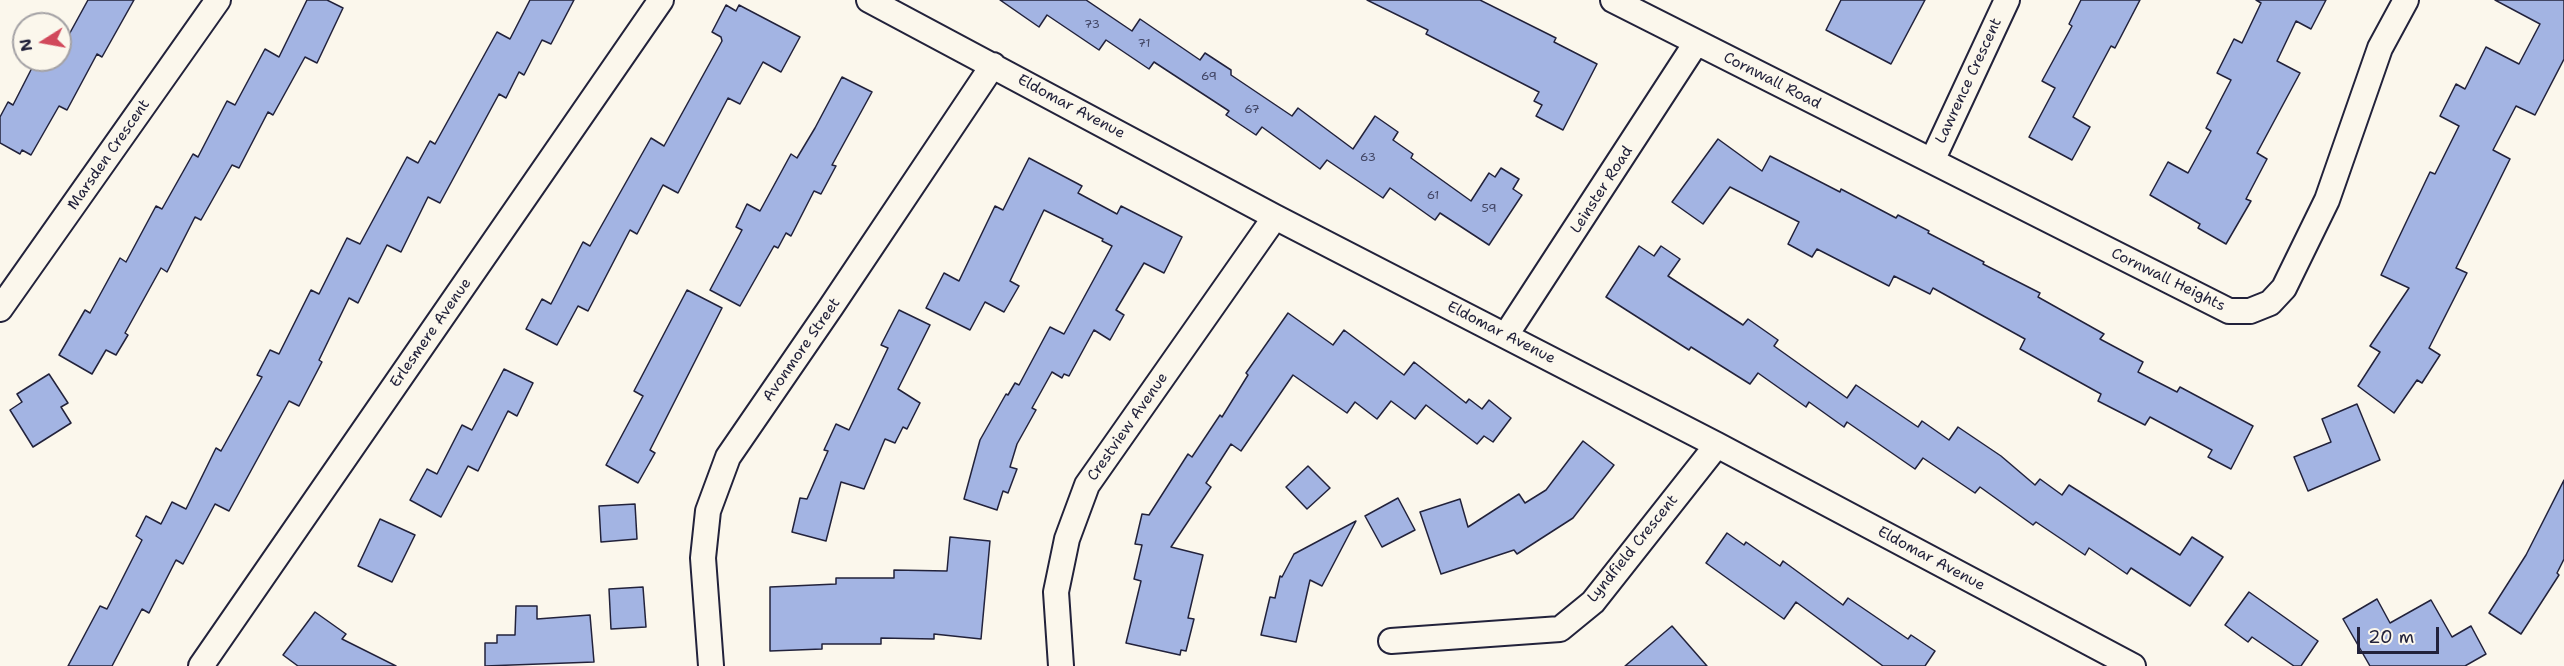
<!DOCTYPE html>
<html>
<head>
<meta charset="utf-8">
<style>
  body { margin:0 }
  #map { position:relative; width:2564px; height:666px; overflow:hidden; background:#fbf7ec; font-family:"Shantell Sans",sans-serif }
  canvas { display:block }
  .north { position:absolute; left:12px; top:12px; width:60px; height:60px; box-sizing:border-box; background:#fbf7ec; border:2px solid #a4a2a5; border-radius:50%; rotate:259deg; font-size:16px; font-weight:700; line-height:24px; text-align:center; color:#22223b }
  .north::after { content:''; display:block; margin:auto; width:21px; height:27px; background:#d1495b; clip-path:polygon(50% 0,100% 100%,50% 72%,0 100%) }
  .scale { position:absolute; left:2357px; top:627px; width:82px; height:27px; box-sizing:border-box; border:3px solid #22223b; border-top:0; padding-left:8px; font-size:18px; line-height:21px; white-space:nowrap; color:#22223b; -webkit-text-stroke:4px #fbf7ec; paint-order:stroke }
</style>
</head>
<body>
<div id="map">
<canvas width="2564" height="666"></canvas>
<div class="north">N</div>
<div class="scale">20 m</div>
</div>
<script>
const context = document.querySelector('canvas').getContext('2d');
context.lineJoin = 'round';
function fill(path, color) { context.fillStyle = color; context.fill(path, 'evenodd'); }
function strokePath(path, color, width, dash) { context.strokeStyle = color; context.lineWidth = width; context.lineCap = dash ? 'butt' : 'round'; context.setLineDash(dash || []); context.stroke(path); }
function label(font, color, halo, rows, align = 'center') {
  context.font = font + ' "Shantell Sans",sans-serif'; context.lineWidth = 4.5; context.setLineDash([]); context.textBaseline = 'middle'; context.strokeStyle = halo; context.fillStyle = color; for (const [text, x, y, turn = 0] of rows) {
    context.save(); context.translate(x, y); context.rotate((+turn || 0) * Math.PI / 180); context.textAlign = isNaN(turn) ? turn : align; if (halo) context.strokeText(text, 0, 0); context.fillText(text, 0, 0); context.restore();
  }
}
const building = new Path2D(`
  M88 0H134L102 57 97 54 67 110 59 106 31 155 22 150 20 154 0 143V117L8 102 13 105 36 60H60V51Z
  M307 0H327L343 8 317 63 305 57 273 115 268 112 239 168 232 165 201 220 195 217 167 272 161 268 125 333 128 335 116 355 106 350 92 374 59 355 85 310 90 313 120 258 126 262 156 206 162 209 193 154 198 157 227 101 235 105 265 49 279 57Z
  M530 0H574L551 44 542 40 524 75 519 72 506 98 499 94 440 203 428 197 401 252 387 245 358 303 349 298 319 360 322 362 299 406 289 401 229 511 215 504 183 564 176 560 149 613 142 609 112 666H68L100 606 107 609 142 540 136 536 146 516 161 524 172 502 186 509 216 448 221 451 262 377 257 375 270 350 279 354 311 290 319 294 347 238 360 244 407 157 418 163 430 141 435 144 497 32 510 39Z
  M1000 0H1086L1132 31 1140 19 1200 60 1205 53 1231 70V75L1292 116 1298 108 1353 149 1375 116 1398 132 1393 140 1413 154 1411 158 1471 201 1489 173 1495 177 1501 168 1519 179 1513 189 1522 195 1489 245 1440 213 1435 220 1390 188 1383 198 1327 160 1320 169 1262 127 1256 135 1226 115 1229 111 1154 62 1149 69 1106 40 1099 50 1047 15 1039 27Z
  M1367 0H1480L1556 38 1554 42 1597 64 1563 130 1536 116 1542 105 1534 101 1539 92 1426 34 1428 30Z
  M1841 0H1925L1891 64 1826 30Z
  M2081 0H2140L2115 48 2111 46 2073 117 2090 127 2072 160 2029 137 2055 88 2042 81 2072 26 2069 24Z
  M2256 0H2326L2311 29 2296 21 2277 61 2300 73 2257 153 2267 159 2246 199 2251 201 2226 244 2198 228 2200 224 2150 195 2168 162 2188 173 2211 131 2206 128 2231 80 2217 73 2234 39 2242 43 2261 3Z
  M2495 0H2564V59L2535 115 2516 106 2493 150 2510 159 2456 268 2467 273 2429 348 2440 355 2422 383 2417 380 2394 413 2358 386 2380 352 2370 346 2409 288 2381 275 2430 172 2435 174 2459 126 2440 116 2456 84 2465 89 2486 47 2519 64 2540 24Z
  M726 5 736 11 739 5 800 37 781 72 763 62 740 104 728 98 678 193 663 185 637 234 630 230 588 311 578 306 557 345 526 329 542 299 551 304 583 242 590 246 651 138 664 146 722 41 721 37 712 32Z
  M842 77 872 92 832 165 836 166 821 194 814 191 791 236 786 233 778 248 774 246 740 306 710 290 742 230 736 227 747 204 760 211 791 154 797 158 815 128Z
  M1718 139 1762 171 1770 156 1840 192 1841 189 1896 218 1898 215 1929 231 1928 233 1984 262 1983 264 2040 293 2038 297 2104 334 2100 339 2143 362 2138 372 2177 392 2180 387 2253 426 2231 469 2208 457 2212 450 2150 417 2145 425 2098 401 2101 394 2020 349 2025 339 1933 288 1930 294 1894 276 1889 286 1817 249 1812 257 1788 244 1799 222 1730 187 1703 224 1672 202Z
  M1029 158 1082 186 1078 193 1117 214 1121 206 1182 237 1164 273 1144 263 1116 310 1124 315 1110 340 1094 330 1069 376 1064 374 1062 378 1052 372 1032 408 1036 410 1017 444 1010 467 1017 469 1008 493 1003 491 997 510 964 499 980 440 1006 394 1008 395 1015 383 1019 385 1050 327 1064 334 1112 246 1102 241 1103 239 1044 210 1010 281 1019 286 1004 312 985 302 970 330 926 308 944 273 959 281 995 206 1003 210Z
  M1639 246 1654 256 1661 246 1680 259 1668 276 1743 325 1748 319 1778 340 1774 346 1847 398 1856 385 1918 427 1922 421 1949 440 1958 427 2001 456 2035 485 2040 479 2062 495 2069 485 2180 555 2192 537 2223 557 2190 606 2131 568 2127 574 2089 548 2085 555 2036 522 2033 525 1980 487 1975 493 1923 458 1915 469 1847 422 1844 427 1809 402 1806 407 1758 373 1750 384 1691 347 1689 350 1606 297Z
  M687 290 722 308 650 450 655 453 638 483 606 465 643 396 634 391Z
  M899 310 930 325 898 389 920 403 907 429 903 427 895 443 885 439 864 489 841 482 826 541 792 532 800 498 807 499 828 451 824 450 836 424 849 430 888 348 881 345Z
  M1288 313 1333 345 1344 330 1404 375 1414 362 1466 403 1469 399 1482 409 1489 400 1511 418 1493 442 1484 436 1477 444 1426 405 1415 419 1391 401 1377 419 1355 402 1347 413 1293 375 1241 451 1231 444 1206 483 1211 487 1171 547 1203 555 1188 618 1194 619 1186 651 1181 650 1180 655 1126 643 1141 581 1134 579 1142 545 1135 544 1142 514 1149 515 1188 454 1192 457 1220 415 1222 417 1248 375 1246 373Z
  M504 369 533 383 517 416 508 411 478 471 468 466 441 517 410 500 427 469 437 474 462 425 472 430Z
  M49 374 68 403 61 407 71 423 33 447 10 410 22 402 17 394Z
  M2357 404 2380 460 2308 491 2294 457 2331 442 2322 419Z
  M1583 441 1614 465 1573 518 1517 554 1514 550 1441 574 1420 512 1460 499 1468 527 1519 494 1525 503 1546 490Z
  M1308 466 1330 488 1307 509 1286 487Z
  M2564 480V559L2557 573 2559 575 2521 634 2489 613 2526 555Z
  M1398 498 1415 530 1382 547 1365 516Z
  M635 504 637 539 601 542 599 506Z
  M380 519 415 535 392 582 358 566Z
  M1356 521 1322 586 1310 580 1296 642 1261 635 1270 597 1275 598 1280 576 1282 577 1294 554Z
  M1727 533 1744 545 1746 542 1780 566 1783 561 1843 605 1848 598 1908 639 1911 635 1935 651 1925 666H1883L1796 602 1784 619 1706 563Z
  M950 537 990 541 981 639 934 634V639L881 638V644H822V649L770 651V587L836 584V578H894V570L947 571Z
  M643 587 646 627 611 629 609 589Z
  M2249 592 2318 641 2301 666H2294L2252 637 2248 642 2225 625Z
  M2377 599 2390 623 2431 600 2452 637 2471 626 2486 654 2465 666H2370L2343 619Z
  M516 606H537V619L590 615 594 662 485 666V643H497V635H515Z
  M315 612 346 634 342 639 396 666H298L283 655Z
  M1672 626 1707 666H1625Z`);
fill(building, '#a3b4e3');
strokePath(building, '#22223b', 1.5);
const street = new Path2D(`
  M869 0 1275 217 1717 445 2133 666
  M1613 0 2229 311H2250L2270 303 2284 288 2327 200 2380 48 2406 0
  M1932 161 2007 0
  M0 309 218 0
  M1506 335 1696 43
  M1391 641 1560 629 1593 602 1717 445
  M201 666 661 0
  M711 666 703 558 708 511 728 457 831 307 993 65
  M1061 666 1056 592 1067 539 1087 485 1275 217`);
strokePath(street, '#22223b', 28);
strokePath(street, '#fbf7ec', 24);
label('12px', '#424665', null, [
  ["73",1092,25],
  ["71",1144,44],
  ["69",1209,77],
  ["67",1252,110],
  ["63",1368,158],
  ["61",1433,196],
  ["59",1489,209]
]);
label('15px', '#22223b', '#fbf7ec', [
  ["Cornwall Road",1772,81,27],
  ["Lawrence Crescent",1969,81,-65],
  ["Eldomar Avenue",1071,107,28],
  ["Marsden Crescent",109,155,-55],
  ["Leinster Road",1602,190,-57],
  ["Cornwall Heights",2168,280,26],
  ["Erlesmere Avenue",431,333,-55],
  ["Eldomar Avenue",1501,333,27],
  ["Avonmore Street",802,350,-55],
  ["Crestview Avenue",1128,427,-55],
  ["Lyndfield Crescent",1633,549,-51],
  ["Eldomar Avenue",1931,559,28]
]);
</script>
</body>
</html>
